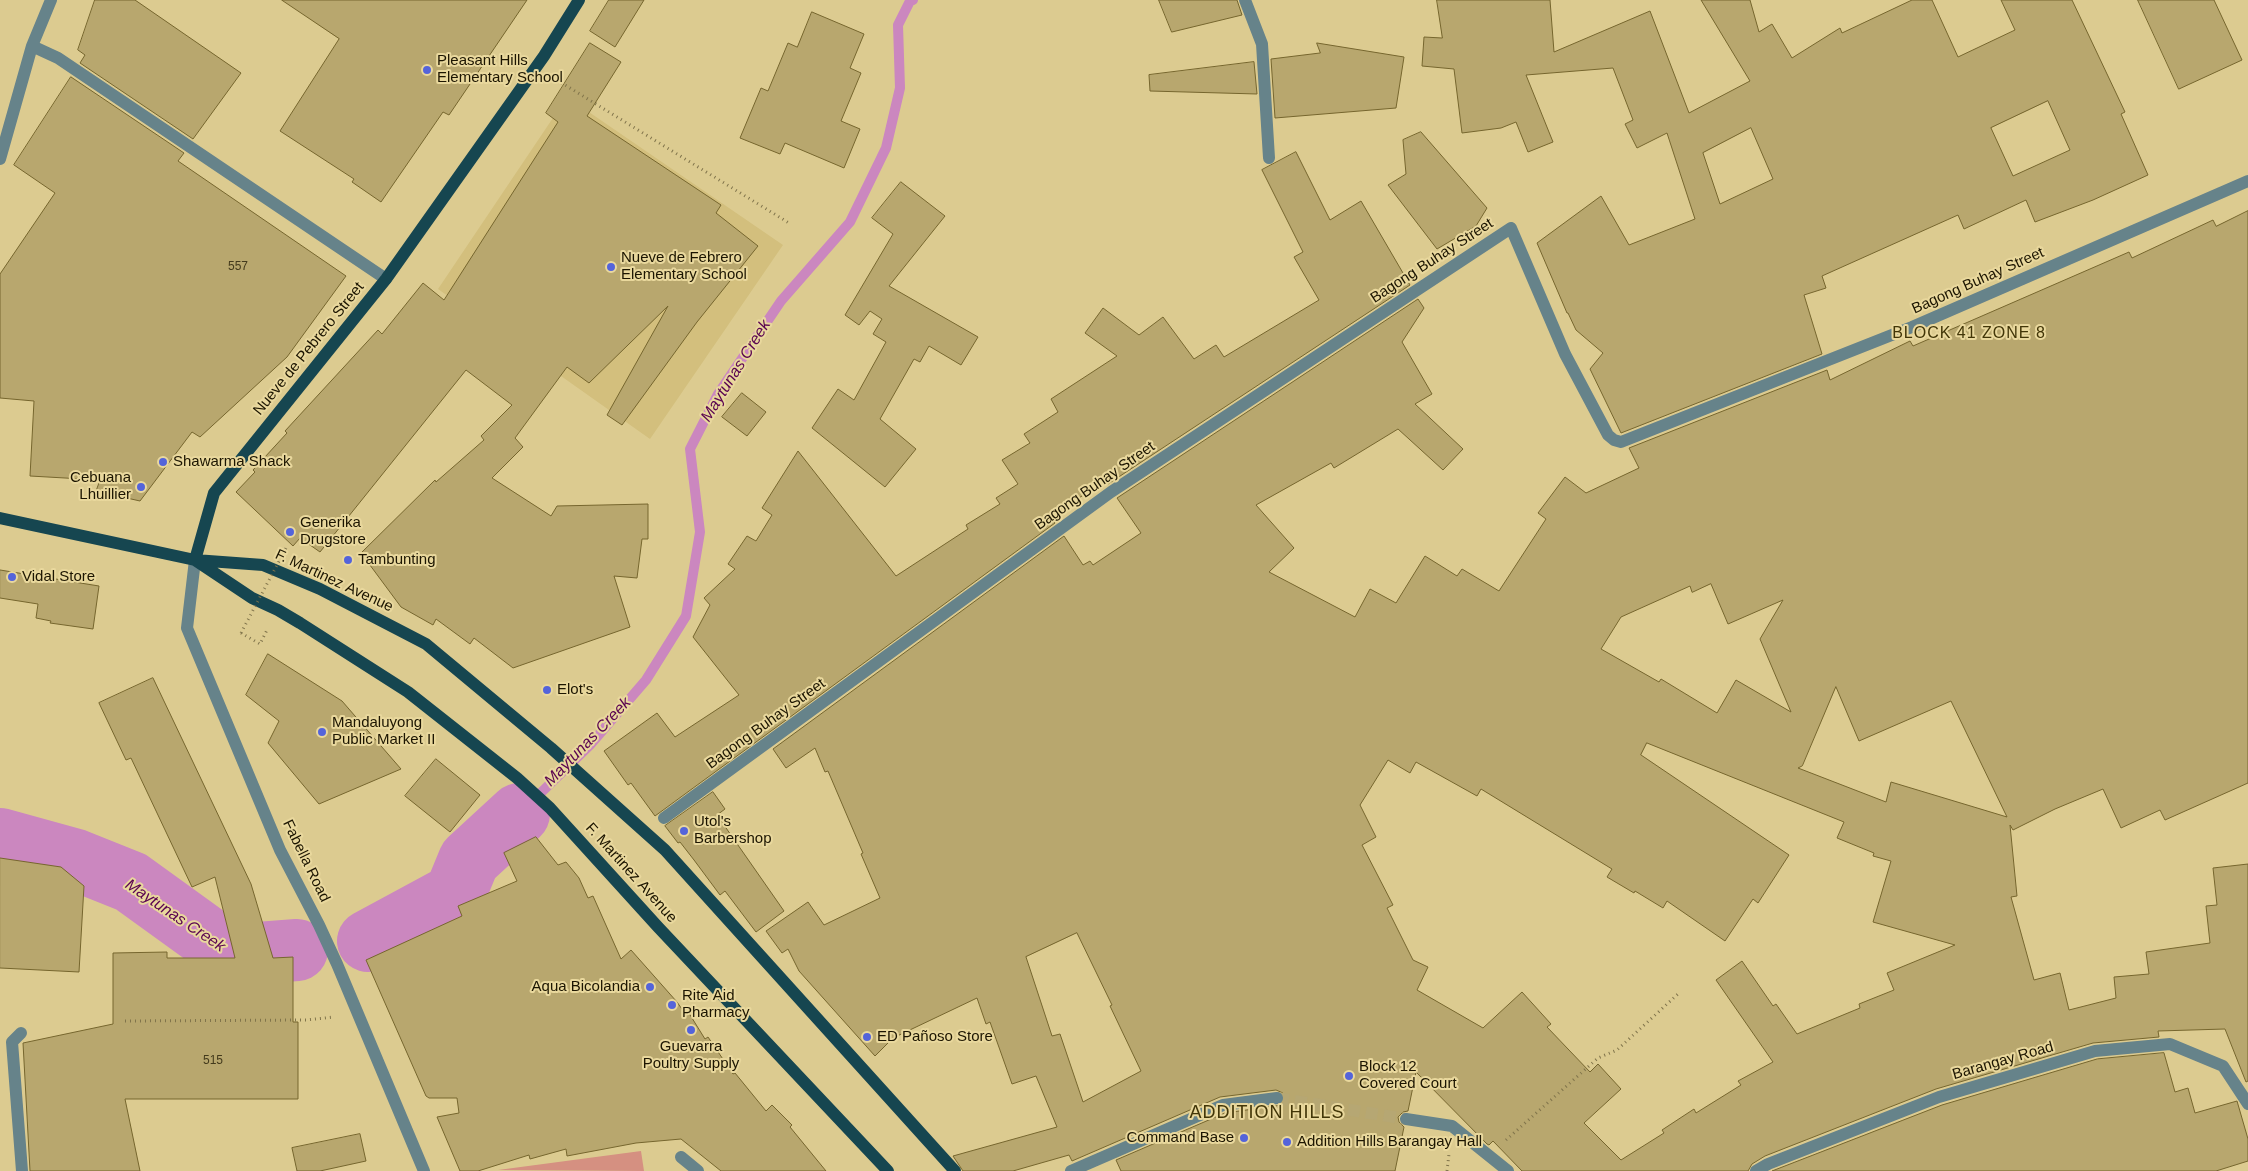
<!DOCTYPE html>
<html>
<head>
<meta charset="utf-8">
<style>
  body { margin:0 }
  canvas { display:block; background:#dccb90 }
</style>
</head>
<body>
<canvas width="2248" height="1171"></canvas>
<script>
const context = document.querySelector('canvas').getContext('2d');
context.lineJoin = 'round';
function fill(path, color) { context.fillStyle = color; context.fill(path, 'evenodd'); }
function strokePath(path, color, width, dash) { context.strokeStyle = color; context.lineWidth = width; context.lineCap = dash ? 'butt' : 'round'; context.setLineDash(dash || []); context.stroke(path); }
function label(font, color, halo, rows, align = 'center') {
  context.font = font + ' Helvetica,sans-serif'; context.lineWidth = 4; context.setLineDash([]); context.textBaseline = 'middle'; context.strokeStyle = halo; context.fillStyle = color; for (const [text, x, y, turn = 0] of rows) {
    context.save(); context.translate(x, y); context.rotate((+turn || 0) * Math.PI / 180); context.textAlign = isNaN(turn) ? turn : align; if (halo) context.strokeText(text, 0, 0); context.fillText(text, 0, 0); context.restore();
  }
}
fill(new Path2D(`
  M567 97 783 245 650 439 438 289Z`), '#d3bf7d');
fill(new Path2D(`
  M641 1151 644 1171 498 1170Z`), '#d59081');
strokePath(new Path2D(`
  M519 814 590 745 646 680 686 616 700 532 690 449 718 394 781 301 850 222 886 148 900 88 898 25 910 1 913 0`), '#cb87bf', 10);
strokePath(new Path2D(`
  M0 839 76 860 131 882 232 955 297 950
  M368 941 455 894 469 860 519 814`), '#cb87bf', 62);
const building = new Path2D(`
  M95 0H135L241 73 193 139 80 63 85 55 78 50Z
  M282 0H527L449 115 443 112 381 202 352 182 354 179 280 131 339 39Z
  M609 0H644L615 47 590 31Z
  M1159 0H1237L1242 15 1172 32Z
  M1437 0H1550L1554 52 1650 11 1689 113 1750 81 1701 0H1750L1759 32 1772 24 1792 58 1840 28 1842 33 1912 0H1932L1958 57 2015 30 2001 0H2072L2125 112 2121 114 2148 175 2093 200 2035 222 2026 200 1964 229 1958 215 1822 276 1826 288 1804 295 1822 354 1621 433 1590 369 1603 353 1576 330 1568 313H1567L1537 243 1601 196 1629 245 1695 219 1667 133 1637 148 1625 124 1633 120 1613 68 1526 75 1553 142 1528 152 1516 122 1501 128 1462 133 1454 69 1422 66 1424 37 1442 38ZM2048 101 2070 150 2013 176 1991 128ZM1751 128 1773 179 1720 204 1703 153Z
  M2138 0H2214L2242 60 2179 89Z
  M812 12 864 34 850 68 861 73 841 121 860 129 844 168 785 143 780 154 740 138 761 88 768 91 788 43 797 47Z
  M590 43 621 62 587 116 721 205 716 213 758 246 697 322 622 425 607 415 668 306 589 383 567 367 515 438 523 447 492 478 551 516 557 506 648 504V539H642L637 578 614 576 630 627 513 668 474 638 470 644 436 619 433 625 401 607 361 553 435 480 436 482 484 440 481 436 512 405 466 370 320 552 300 538 293 546 236 492 255 472 253 470 287 433 285 431 378 330 382 334 423 283 444 300 558 122 546 113Z
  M1317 43 1404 57 1396 108 1275 118 1271 59 1320 53Z
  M1254 62 1257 94 1150 91 1149 75Z
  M71 77 184 153 178 161 346 276 287 357 200 437 192 432 140 501 96 491 100 480 30 476 34 401 0 398V274L55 193 14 165Z
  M1421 132 1487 208 1476 226 1437 249 1388 185 1406 174 1403 140Z
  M1296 152 1330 220 1361 201 1410 285 1108 484 1106 481 1050 516 1055 523 655 816 631 783 628 785 604 751 657 713 675 737 739 695 693 637 710 605 704 598 735 569 728 564 747 536 756 541 772 515 762 508 798 451 896 576 968 529 966 525 1000 504 996 498 1018 484 1002 460 1030 443 1024 434 1058 412 1051 399 1117 356 1085 333 1103 308 1139 335 1163 317 1194 359 1216 345 1224 357 1319 300 1294 257 1303 252 1262 170Z
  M901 182 945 216 889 286 978 337 961 365 929 346 920 362 914 359 880 419 916 449 885 487 812 428 838 389 854 400 886 342 873 334 882 319 870 311 859 325 845 315 893 234 872 218Z
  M2248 211V783L2165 820 2160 810 2121 828 2103 789 2055 809 2013 830 2010 825 2017 896 2011 897 2034 980 2060 973 2069 1010 2116 998 2114 977 2149 974 2146 952 2210 943 2206 906 2217 905 2213 868 2248 864V1081L2246 1082 2225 1029 2158 1031 2159 1037 2093 1043 1936 1089 1765 1156 1752 1164 1748 1171H1522L1493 1141 1489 1145 1487 1144 1416 1072 1408 1111 1403 1112 1398 1117 1399 1122 1404 1127 1395 1171H1121L1116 1160 1225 1113 1282 1105 1285 1096 1283 1093 1276 1090 1220 1097 1072 1161 1069 1155 1013 1171H963L953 1156 1057 1127 1036 1076 1012 1084 990 1022 986 1024 977 998 893 1038 875 1056 799 971 788 949 782 953 766 931 808 902 824 925 880 898 861 854 863 853 828 771 825 772 815 748 786 768 773 749 1064 536 1083 565 1090 561 1093 565 1141 533 1117 498 1418 299 1424 308 1402 342 1432 394 1415 404 1463 449 1443 470 1398 429 1334 468 1331 463 1256 505 1294 548 1269 572 1355 617 1370 589 1396 603 1425 556 1457 576 1462 569 1499 591 1546 519 1538 513 1565 477 1586 493 1639 468 1629 448 1827 370 1830 380 1910 341 1913 346 2129 252 2132 258 2213 220 2216 226ZM1711 584 1728 624 1783 600 1760 639 1791 712 1736 680 1717 713 1661 679 1659 682 1601 649 1621 617 1690 586 1692 592ZM1836 687 1859 741 1951 701 2007 817 1891 782 1886 802 1798 768 1802 766ZM1647 743 1844 822 1837 838 1874 853 1873 856 1891 861 1873 922 1955 945 1887 973 1894 990 1859 1004 1860 1008 1797 1034 1776 1004 1773 1006 1742 961 1716 980 1773 1062 1738 1081 1741 1085 1696 1113 1694 1109 1662 1130 1664 1133 1621 1160 1584 1123 1621 1089 1598 1064 1590 1072 1547 1027 1551 1024 1522 992 1483 1028 1417 990 1428 967 1413 960 1387 908 1393 905 1362 845 1376 837 1360 805 1388 760 1410 773 1416 762 1477 796 1481 789 1612 869 1607 877 1634 893 1635 891 1663 908 1667 901 1725 941 1753 899 1758 903 1789 855 1641 755ZM1077 933 1112 1005 1110 1006 1141 1071 1083 1102 1060 1034 1052 1036 1026 957Z
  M742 393 766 412 747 436 722 417Z
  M0 570 99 586 93 629 50 623 51 621 36 618 38 604 0 598Z
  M268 654 342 701 401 769 319 804 268 743 279 721 246 695Z
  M153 678 251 884 273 958 293 957V1022H298V1099H125L140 1171H30L23 1043 113 1024V953L167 952V958H235L215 877 192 887 131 758 126 760 99 703Z
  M436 759 480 795 450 832 405 796Z
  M713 792 725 809 717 815 784 911 756 932 725 891 720 895 694 860 680 842 678 843 665 826Z
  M536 837 558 865 566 862 579 878 588 898 593 896 621 959 631 950 677 1002 684 1012 687 1010 705 1039 708 1037 733 1074 735 1073 766 1111 772 1105 792 1125 790 1127 826 1171H721L681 1139 636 1143 567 1156 566 1149 530 1159 529 1155 478 1171H460L437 1117 459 1113 457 1098H429L426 1096 366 960 462 916 458 906 517 881 504 853Z
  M0 858 61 867 84 886 79 972 0 968Z
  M2164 1053 2175 1092 2188 1088 2195 1113 2237 1101 2248 1139V1161L2216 1171H1772L1942 1105 2097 1059Z
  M360 1134 366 1161 320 1171H297L292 1148Z`);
fill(building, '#b8a76e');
strokePath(building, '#76662e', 1);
strokePath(new Path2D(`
  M1277 1098 1406 1119`), '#b6a773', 12, [12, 6]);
strokePath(new Path2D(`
  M557 80 789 223
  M241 633 260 644 267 630
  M125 1021 306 1020 334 1017
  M1506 1140 1598 1058 1617 1050 1678 994
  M1447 1171 1449 1154`), '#80744b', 3, [1, 4]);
strokePath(new Path2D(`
  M1245 0 1262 44 1269 158
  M32 46 58 58 386 279
  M0 159 32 46 51 0
  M195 560 187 628 280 850 319 925 337 964 424 1171
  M664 818 1111 492 1511 228 1565 354 1608 435 1614 440 1621 442 1912 327 2248 181
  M21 1033 12 1042 22 1171
  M1406 1119 1452 1126 1508 1171
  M681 1157 698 1171
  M1071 1171 1223 1105 1277 1098
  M1756 1171 1768 1164 1939 1097 2095 1051 2170 1044 2223 1066 2248 1104`), '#66838a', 12);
strokePath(new Path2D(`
  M0 518 195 560 263 565 320 589 426 644 551 748 665 850 955 1171
  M195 560 252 598 278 610 300 623 408 692 517 778 550 808 658 927 888 1171
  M195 560 214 493 386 279 544 56 579 0`), '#164650', 12);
strokePath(new Path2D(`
  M241 633 286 548`), '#80744b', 3, [1, 4]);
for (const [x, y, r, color] of [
  [427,70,5,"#5464da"],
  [611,267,5,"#5464da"],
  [163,462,5,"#5464da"],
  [141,487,5,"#5464da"],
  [290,532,5,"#5464da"],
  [348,560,5,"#5464da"],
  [12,577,5,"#5464da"],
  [547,690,5,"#5464da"],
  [322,732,5,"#5464da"],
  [684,831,5,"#5464da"],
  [650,987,5,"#5464da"],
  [672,1005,5,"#5464da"],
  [691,1030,5,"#5464da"],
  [867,1037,5,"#5464da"],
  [1349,1076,5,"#5464da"],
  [1244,1138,5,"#5464da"],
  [1287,1142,5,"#5464da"]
]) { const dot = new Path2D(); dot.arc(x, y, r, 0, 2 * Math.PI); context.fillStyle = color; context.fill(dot); strokePath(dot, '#e9d89d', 2); }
label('12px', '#433a1c', null, [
  ["557",238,267],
  ["515",213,1061]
]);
label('15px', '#1c1501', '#e9d89d', [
  ["Pleasant Hills",437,61],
  ["Elementary School",437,78],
  ["Nueve de Febrero",621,258],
  ["Elementary School",621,275],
  ["Shawarma Shack",173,462],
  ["Cebuana",131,478,"right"],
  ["Lhuillier",131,495,"right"],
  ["Generika",300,523],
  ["Drugstore",300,540],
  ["Tambunting",358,560],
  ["Vidal Store",22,577],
  ["Elot's",557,690],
  ["Mandaluyong",332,723],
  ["Public Market II",332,740],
  ["Utol's",694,822],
  ["Barbershop",694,839],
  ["Aqua Bicolandia",640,987,"right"],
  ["Rite Aid",682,996],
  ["Pharmacy",682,1013],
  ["ED Pañoso Store",877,1037],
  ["Guevarra",691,1047,"center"],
  ["Poultry Supply",691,1064,"center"],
  ["Block 12",1359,1067],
  ["Covered Court",1359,1084],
  ["Command Base",1234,1138,"right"],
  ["Addition Hills Barangay Hall",1297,1142]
], 'left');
label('15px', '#1c1501', '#e9d89d', [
  ["Bagong Buhay Street",1432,261,-33],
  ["Bagong Buhay Street",1978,281,-24],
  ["Nueve de Pebrero Street",309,349,-51],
  ["Bagong Buhay Street",1095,486,-35],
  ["F. Martinez Avenue",334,581,25],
  ["Bagong Buhay Street",766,724,-36],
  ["Fabella Road",306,861,64],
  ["F. Martinez Avenue",631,873,48],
  ["Barangay Road",2003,1061,-16]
]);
context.letterSpacing = '1px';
label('16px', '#423608', '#e9d89d', [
  ["BLOCK 41 ZONE 8",1969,334]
]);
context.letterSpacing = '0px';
label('italic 16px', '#5a0451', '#e9d89d', [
  ["Maytunas Creek",736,371,-58],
  ["Maytunas Creek",588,742,-46],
  ["Maytunas Creek",175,916,34]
]);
context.letterSpacing = '1px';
label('18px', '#423608', '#e9d89d', [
  ["ADDITION HILLS",1267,1113]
]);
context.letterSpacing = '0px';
</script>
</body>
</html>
